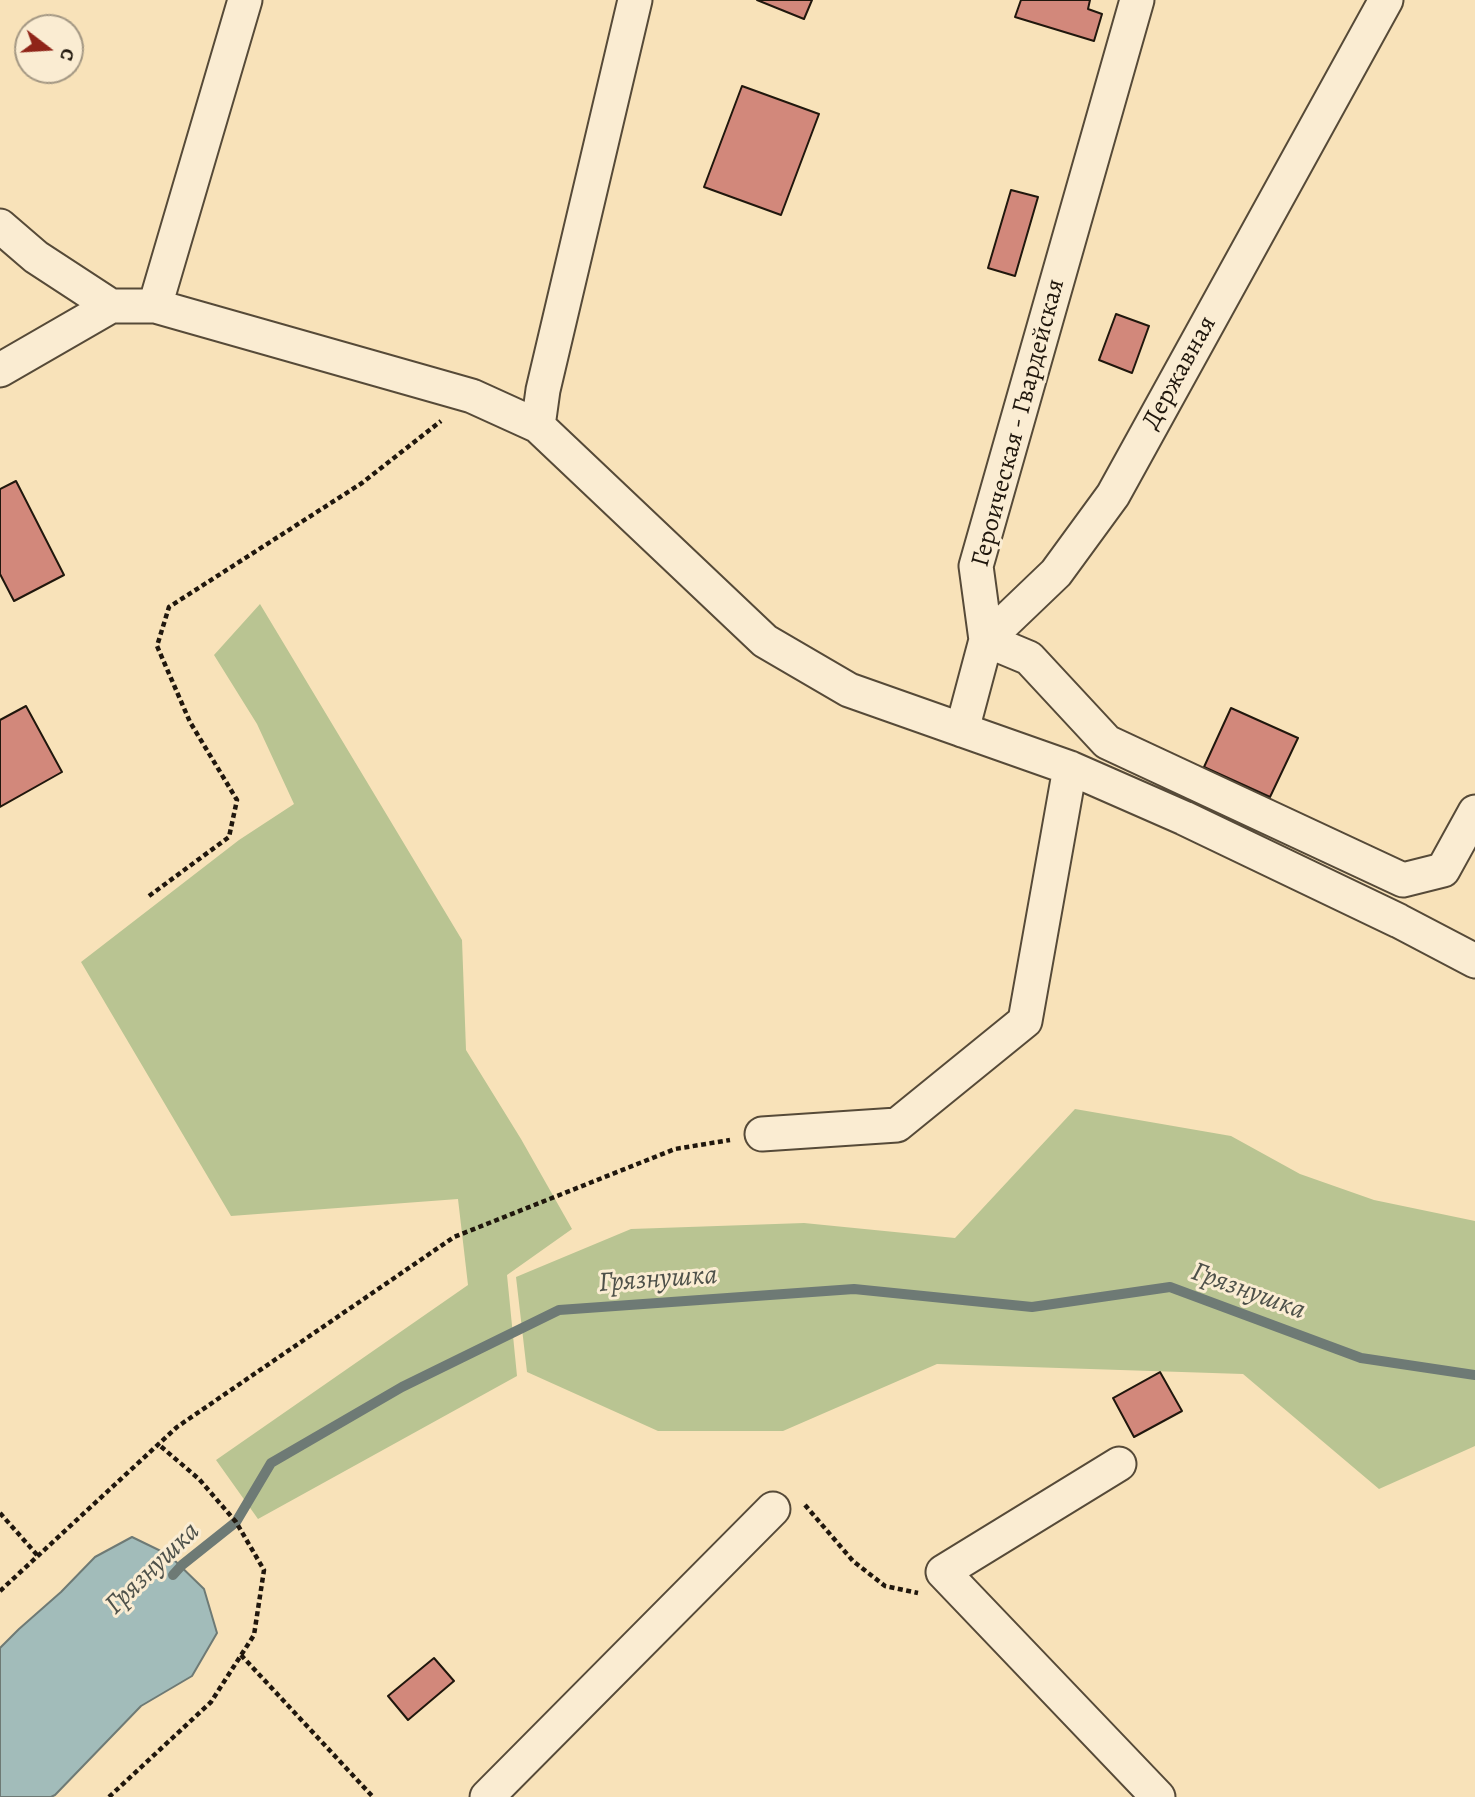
<!DOCTYPE html>
<html>
<head>
<meta charset="utf-8">
<style>
  body { margin:0 }
  #map { position:relative; width:1475px; height:1797px; overflow:hidden; background:#f8e2b9; font-family:Alegreya,serif }
  canvas { display:block }
  .north { position:absolute; left:14px; top:14px; width:70px; height:70px; box-sizing:border-box; background:#faecd2; border:2px solid #a39783; border-radius:50%; rotate:107deg; font-size:19px; font-weight:700; line-height:28px; text-align:center; color:#20170d }
  .north::after { content:''; display:block; margin:auto; width:24px; height:32px; background:#8f2418; clip-path:polygon(50% 0,100% 100%,50% 72%,0 100%) }
</style>
</head>
<body>
<div id="map">
<canvas width="1475" height="1797"></canvas>
<div class="north">С</div>
</div>
<script>
const context = document.querySelector('canvas').getContext('2d');
context.lineJoin = 'round';
function fill(path, color) { context.fillStyle = color; context.fill(path, 'evenodd'); }
function strokePath(path, color, width, dash) { context.strokeStyle = color; context.lineWidth = width; context.lineCap = dash ? 'butt' : 'round'; context.setLineDash(dash || []); context.stroke(path); }
function label(font, color, halo, rows, align = 'center') {
  context.font = font + ' Alegreya,serif'; context.lineWidth = 6; context.setLineDash([]); context.textBaseline = 'middle'; context.strokeStyle = halo; context.fillStyle = color; for (const [text, x, y, turn = 0] of rows) {
    context.save(); context.translate(x, y); context.rotate((+turn || 0) * Math.PI / 180); context.textAlign = isNaN(turn) ? turn : align; if (halo) context.strokeText(text, 0, 0); context.fillText(text, 0, 0); context.restore();
  }
}
fill(new Path2D(`
  M260 604 462 940 466 1050 521 1139 572 1229 507 1275 517 1376 258 1519 216 1460 468 1285 458 1199 231 1216 81 962 239 840 294 804 257 724 214 655Z
  M1075 1109 1231 1136 1300 1174 1374 1200 1475 1221V1446L1379 1489 1243 1374 937 1364 783 1431H658L527 1372 516 1277 631 1229 804 1223 955 1238Z`), '#b9c492');
const water = new Path2D(`
  M132 1537 169 1555 204 1589 217 1633 192 1676 141 1706 55 1795 51 1797H0V1648L19 1629 61 1592 95 1557Z`);
fill(water, '#a2bcba');
strokePath(water, '#6e7a75', 2);
strokePath(new Path2D(`
  M173 1575 182 1565 236 1522 271 1463 402 1387 559 1310 854 1289 1032 1307 1170 1287 1361 1358 1475 1375`), '#6e7a75', 10);
const building = new Path2D(`
  M757 0H812L804 19Z
  M1021 0H1090L1088 9 1102 14 1094 41 1015 17Z
  M742 86 819 114 781 215 704 187Z
  M1011 190 1038 197 1015 276 988 268Z
  M1116 314 1149 326 1132 373 1099 360Z
  M16 481 64 575 14 601 0 574V489Z
  M26 706 62 772 0 807V720Z
  M1231 708 1298 738 1270 797 1204 767Z
  M1160 1372 1182 1411 1134 1437 1113 1398Z
  M434 1658 454 1681 408 1720 388 1696Z`);
fill(building, '#d2887b');
strokePath(building, '#20170d', 2);
const minor = new Path2D(`
  M1137 0 976 566 986 640 1029 658 1107 742 1403 880 1443 870 1475 812
  M0 226 36 257 111 306
  M155 306 245 0
  M0 370 111 306H155L472 396 538 426 765 641 849 690 1070 768 1184 818 1399 921 1475 961
  M538 426 543 390 635 0
  M962 730 986 640 1056 573 1113 495 1386 0
  M762 1134 897 1125 1025 1021 1070 768
  M1119 1464 943 1572 1158 1797
  M487 1797 773 1509`);
strokePath(minor, '#564a38', 37);
strokePath(new Path2D(`
  M149 896 229 837 237 800 190 722 157 646 169 607 362 483 441 421
  M805 1505 853 1561 885 1586 918 1593
  M0 1513 38 1556
  M0 1591 177 1427 454 1237 675 1149 730 1140
  M241 1655 373 1797
  M109 1797 211 1702 254 1635 264 1570 236 1522 199 1479 158 1444`), '#20170d', 4.5, [5, 3.5]);
strokePath(minor, '#faecd2', 33);
label('26px', '#20170d', '#faecd2', [
  ["Державная",1180,373,-61],
  ["Героическая - Гвардейская",1019,423,-75]
]);
label('italic 28px', '#4e514a', '#faecd2', [
  ["Грязнушка",658,1280,-4],
  ["Грязнушка",1248,1292,20],
  ["Грязнушка",153,1569,-44]
]);
</script>
</body>
</html>
